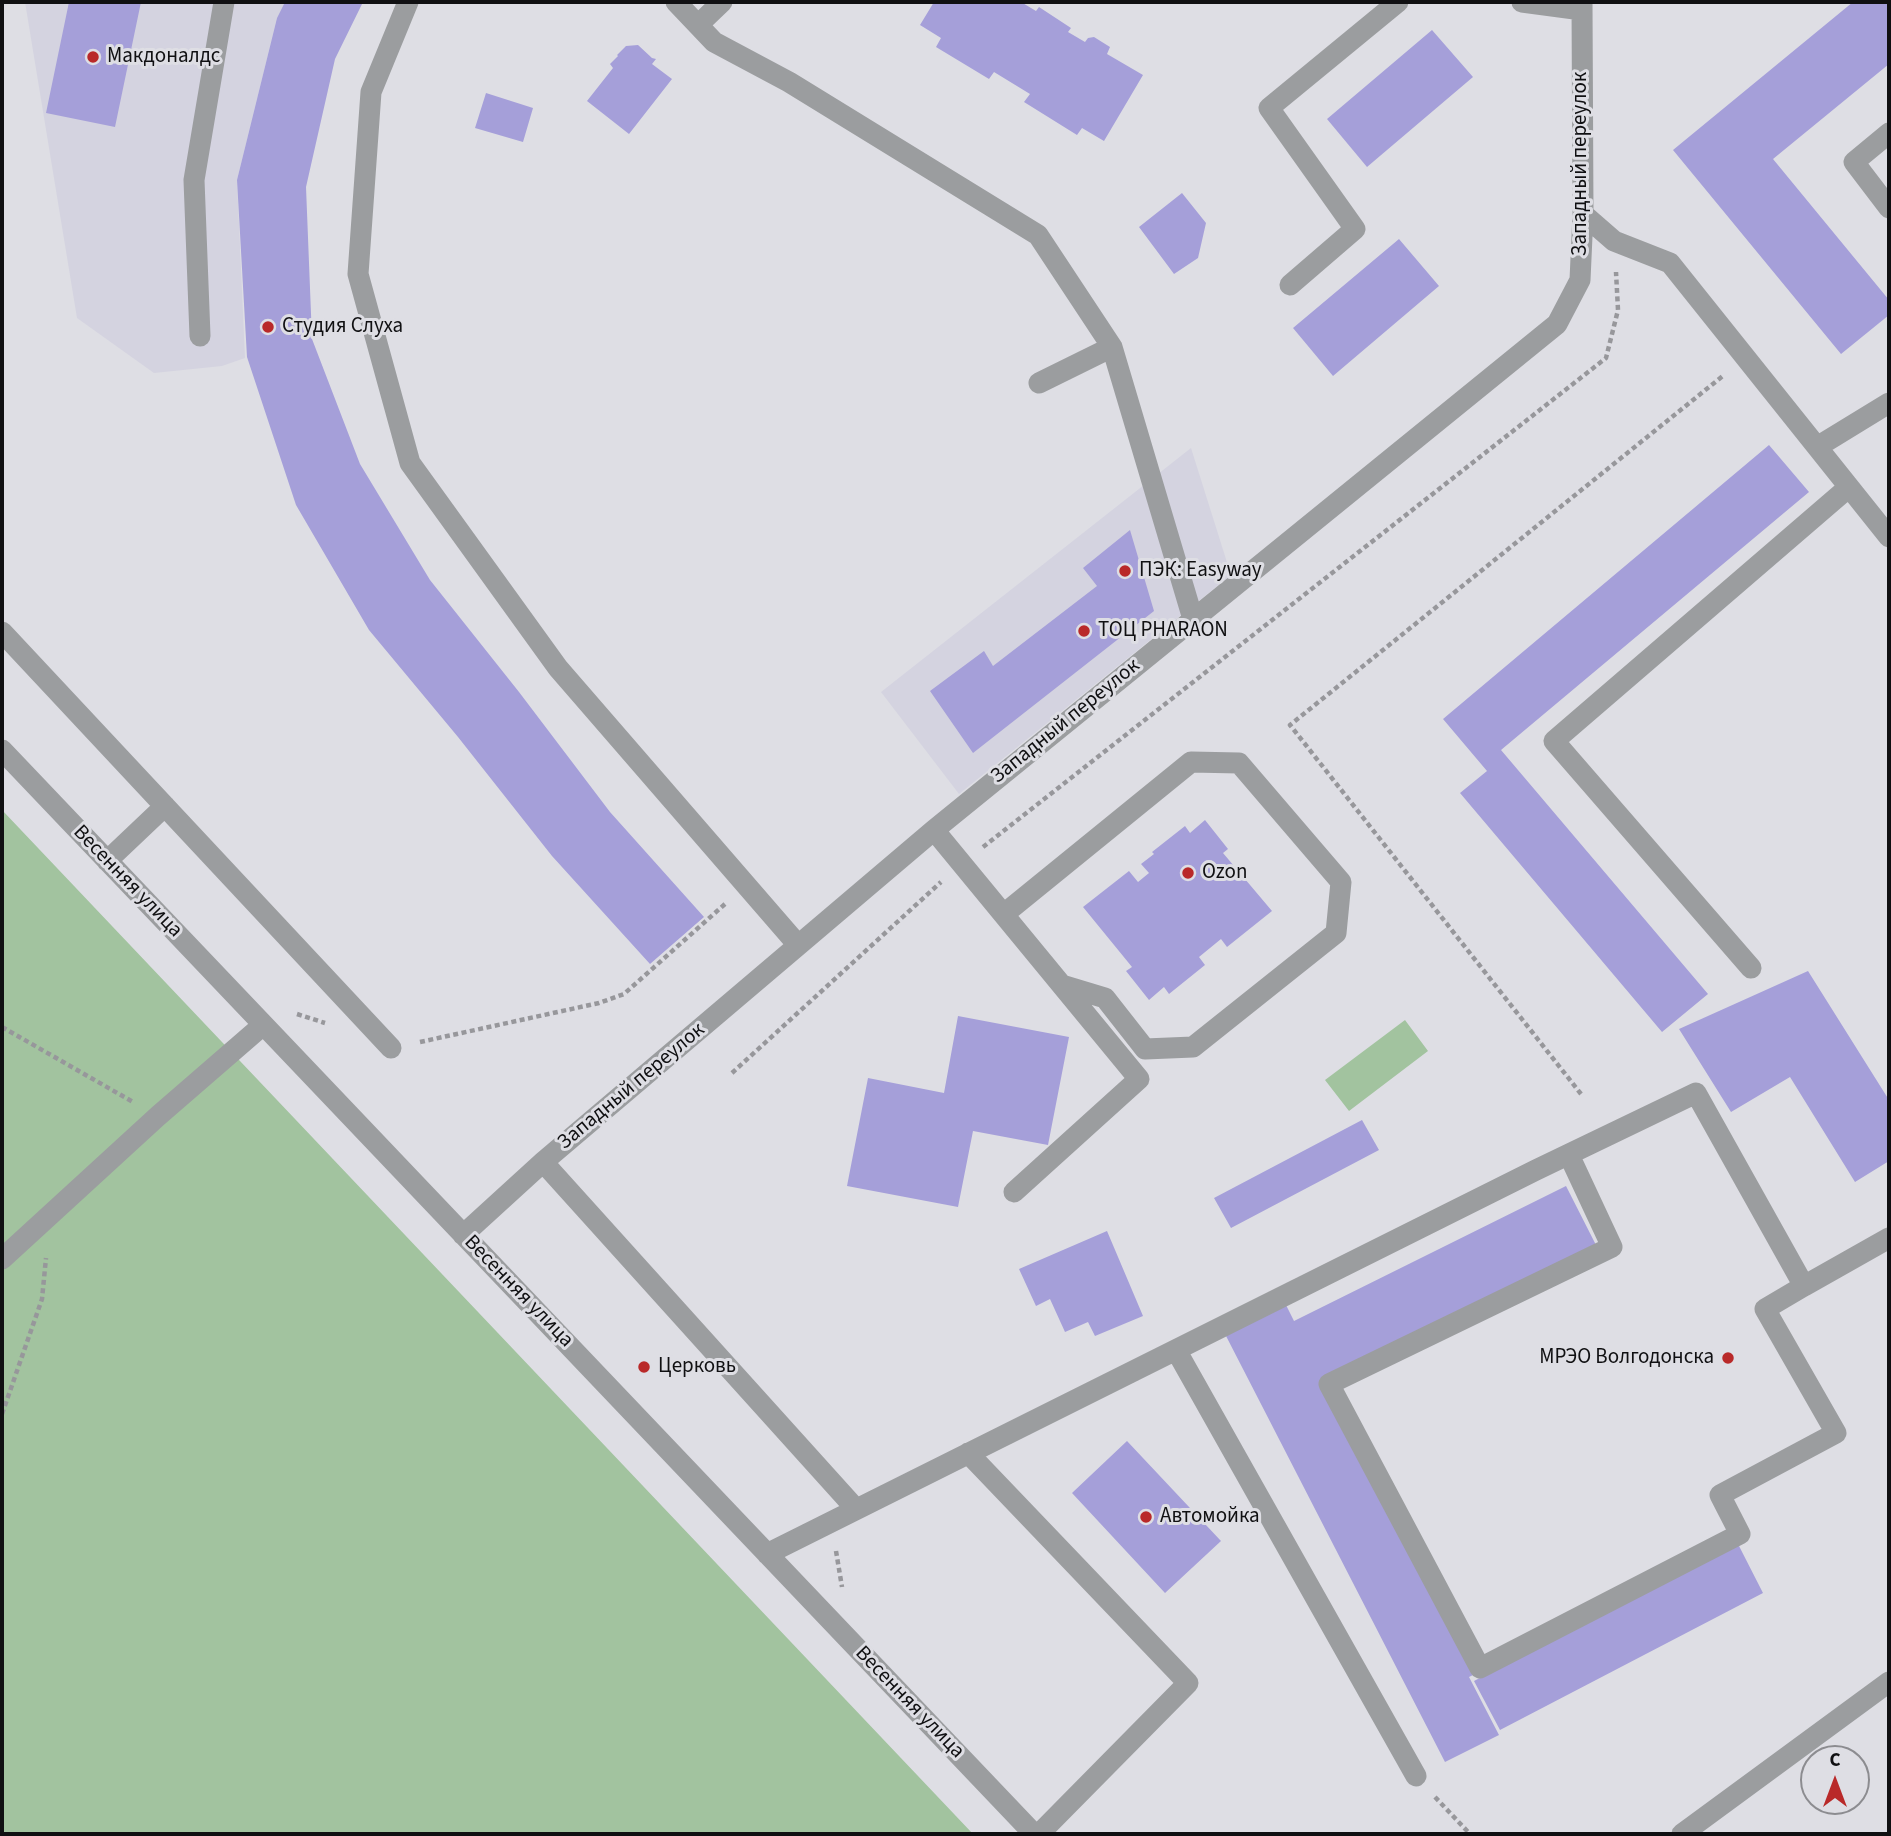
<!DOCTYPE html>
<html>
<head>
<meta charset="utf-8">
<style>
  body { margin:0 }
  #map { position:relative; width:1891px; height:1836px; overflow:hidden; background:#dedee4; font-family:"Source Sans 3",sans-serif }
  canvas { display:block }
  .frame { position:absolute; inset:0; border:4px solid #101012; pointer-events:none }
  .north { position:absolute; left:1800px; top:1745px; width:70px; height:70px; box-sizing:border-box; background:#dedee4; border:2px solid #8c8c90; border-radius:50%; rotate:0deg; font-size:19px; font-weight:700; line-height:28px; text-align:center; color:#101012 }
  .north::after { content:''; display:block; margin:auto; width:24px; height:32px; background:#b92929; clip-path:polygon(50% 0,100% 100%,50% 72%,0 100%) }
</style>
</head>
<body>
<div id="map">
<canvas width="1891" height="1836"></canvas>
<div class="frame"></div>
<div class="north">С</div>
</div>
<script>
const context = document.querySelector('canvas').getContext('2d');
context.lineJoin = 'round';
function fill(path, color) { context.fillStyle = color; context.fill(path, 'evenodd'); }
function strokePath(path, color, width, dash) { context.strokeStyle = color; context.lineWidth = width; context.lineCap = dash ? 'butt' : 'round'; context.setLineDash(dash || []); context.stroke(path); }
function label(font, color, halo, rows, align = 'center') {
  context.font = font + ' "Source Sans 3",sans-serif'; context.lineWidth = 6; context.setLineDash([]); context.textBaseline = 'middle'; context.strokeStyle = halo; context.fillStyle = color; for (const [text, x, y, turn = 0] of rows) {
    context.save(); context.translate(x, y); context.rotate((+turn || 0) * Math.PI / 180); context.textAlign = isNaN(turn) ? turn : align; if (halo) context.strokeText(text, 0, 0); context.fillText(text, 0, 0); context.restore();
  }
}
fill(new Path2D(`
  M25 2H285L277 18 237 180 245 358 222 366 154 373 77 318Z
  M1191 448 1231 575 959 794 881 692Z`), '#d4d3e0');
fill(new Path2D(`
  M2 810 973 1834H2Z
  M1405 1020 1428 1051 1349 1111 1325 1080Z`), '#a2c39f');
fill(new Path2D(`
  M69 2H141L115 127 46 113Z
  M285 2H363L335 59 306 187 312 339 360 464 430 580 519 692 610 812 704 917 650 964 552 856 458 737 369 630 296 505 247 357 237 180 277 18Z
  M934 2H1021L1036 11 1039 7 1071 28 1068 32 1085 42 1088 38 1094 37 1110 47 1107 54 1143 75 1104 141 1082 128 1077 135 1024 102 1030 94 994 72 989 79 936 47 941 38 920 25Z
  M1853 2H1889V64L1773 159 1889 300V315L1841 354 1673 150Z
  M1432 30 1473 77 1367 167 1327 119Z
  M638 45 652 58 656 59 652 64 672 79 629 134 587 101 613 68 610 64 618 56 617 55 626 46Z
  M486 93 533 108 523 142 475 128Z
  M1182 193 1206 223 1198 258 1174 274 1139 227Z
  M1399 239 1439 286 1333 376 1293 328Z
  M1769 445 1809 492 1501 750 1708 994 1662 1032 1460 793 1487 771 1443 719Z
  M1130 530 1154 611 973 753 930 691 984 651 993 666 1097 586 1083 568Z
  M1205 820 1228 849 1223 853 1272 911 1227 947 1221 939 1199 957 1205 965 1169 994 1164 987 1149 1000 1126 971 1132 967 1083 907 1129 871 1138 882 1149 873 1141 864 1154 854 1152 852 1185 826 1190 833Z
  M1808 971 1889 1100V1161L1855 1182 1790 1077 1731 1112 1679 1029Z
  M958 1016 1069 1037 1048 1145 973 1131 958 1207 847 1186 868 1078 944 1093Z
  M1362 1120 1379 1150 1231 1228 1214 1198Z
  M1566 1186 1597 1247 1326 1381 1475 1674 1469 1677 1499 1735 1445 1762 1225 1334 1285 1303 1294 1321Z
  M1107 1231 1143 1316 1095 1336 1088 1322 1065 1332 1050 1299 1036 1306 1019 1269Z
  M1127 1441 1221 1541 1165 1593 1072 1493Z
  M1738 1544 1763 1593 1500 1730 1474 1681Z`), '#a59fd9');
strokePath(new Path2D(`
  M983 847 1606 358 1618 310 1616 272
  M297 1014 325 1023
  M2 1027 133 1102
  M420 1042 599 1003 624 994 725 904
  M732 1073 941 882
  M1581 1094 1290 725 1724 375
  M2 1414 42 1299 46 1258
  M836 1551 842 1587
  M1435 1797 1470 1834`), '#97979b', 4.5, [5, 3.5]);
strokePath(new Path2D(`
  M408 2 371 92 358 274 410 463 558 668 798 945
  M676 2 714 42 789 82 1038 235 1112 347
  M1522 2 1582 10
  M698 25 722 2
  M1889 133 1854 162 1889 208
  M1583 214 1614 241 1670 263 1889 537
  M1290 285 1355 229 1269 108 1398 2
  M200 336 194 180 224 2
  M1039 383 1112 347 1193 619
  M1817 447 1889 403
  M2 632 391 1048
  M2 750 1034 1834
  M934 830 1139 1079 1014 1192
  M107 861 165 806
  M1004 914 1191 762 1239 763 1341 882 1336 933 1193 1047 1145 1049 1105 998 1062 985
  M1751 968 1554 741 1849 487
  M1569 1155 1612 1247 1329 1384 1480 1668 1740 1534 1720 1495 1836 1433 1765 1309 1804 1286
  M543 1162 856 1509
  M463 1235 543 1162 934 830 1557 324 1580 280 1583 214 1582 2
  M2 1259 158 1116 263 1025
  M1176 1350 1416 1776
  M968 1453 1188 1683 1039 1834
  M767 1554 1536 1170 1696 1093 1804 1286 1889 1238
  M1682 1834 1889 1682`), '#9b9d9f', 21);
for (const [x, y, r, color] of [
  [93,57,7,"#b92929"],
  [268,327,7,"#b92929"],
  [1125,571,7,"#b92929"],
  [1084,631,7,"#b92929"],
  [1188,873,7,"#b92929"],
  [1728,1358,7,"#b92929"],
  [644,1367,7,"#b92929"],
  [1146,1517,7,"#b92929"]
]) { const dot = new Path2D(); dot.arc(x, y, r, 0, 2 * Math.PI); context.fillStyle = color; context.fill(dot); strokePath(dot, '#dedee4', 2.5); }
label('21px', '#101012', '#dedee4', [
  ["Макдоналдс",107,57],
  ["Студия Слуха",282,327],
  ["ПЭК: Easyway",1139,571],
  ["ТОЦ PHARAON",1098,631],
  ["Ozon",1202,873],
  ["МРЭО Волгодонска",1714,1358,"right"],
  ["Церковь",658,1367],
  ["Автомойка",1160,1517]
], 'left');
label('21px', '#101012', '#dedee4', [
  ["Западный переулок",1581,164,-90],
  ["Западный переулок",1066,722,-39],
  ["Весенняя улица",127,882,46],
  ["Западный переулок",632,1087,-40],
  ["Весенняя улица",518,1292,46],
  ["Весенняя улица",909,1703,46]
]);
</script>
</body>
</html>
